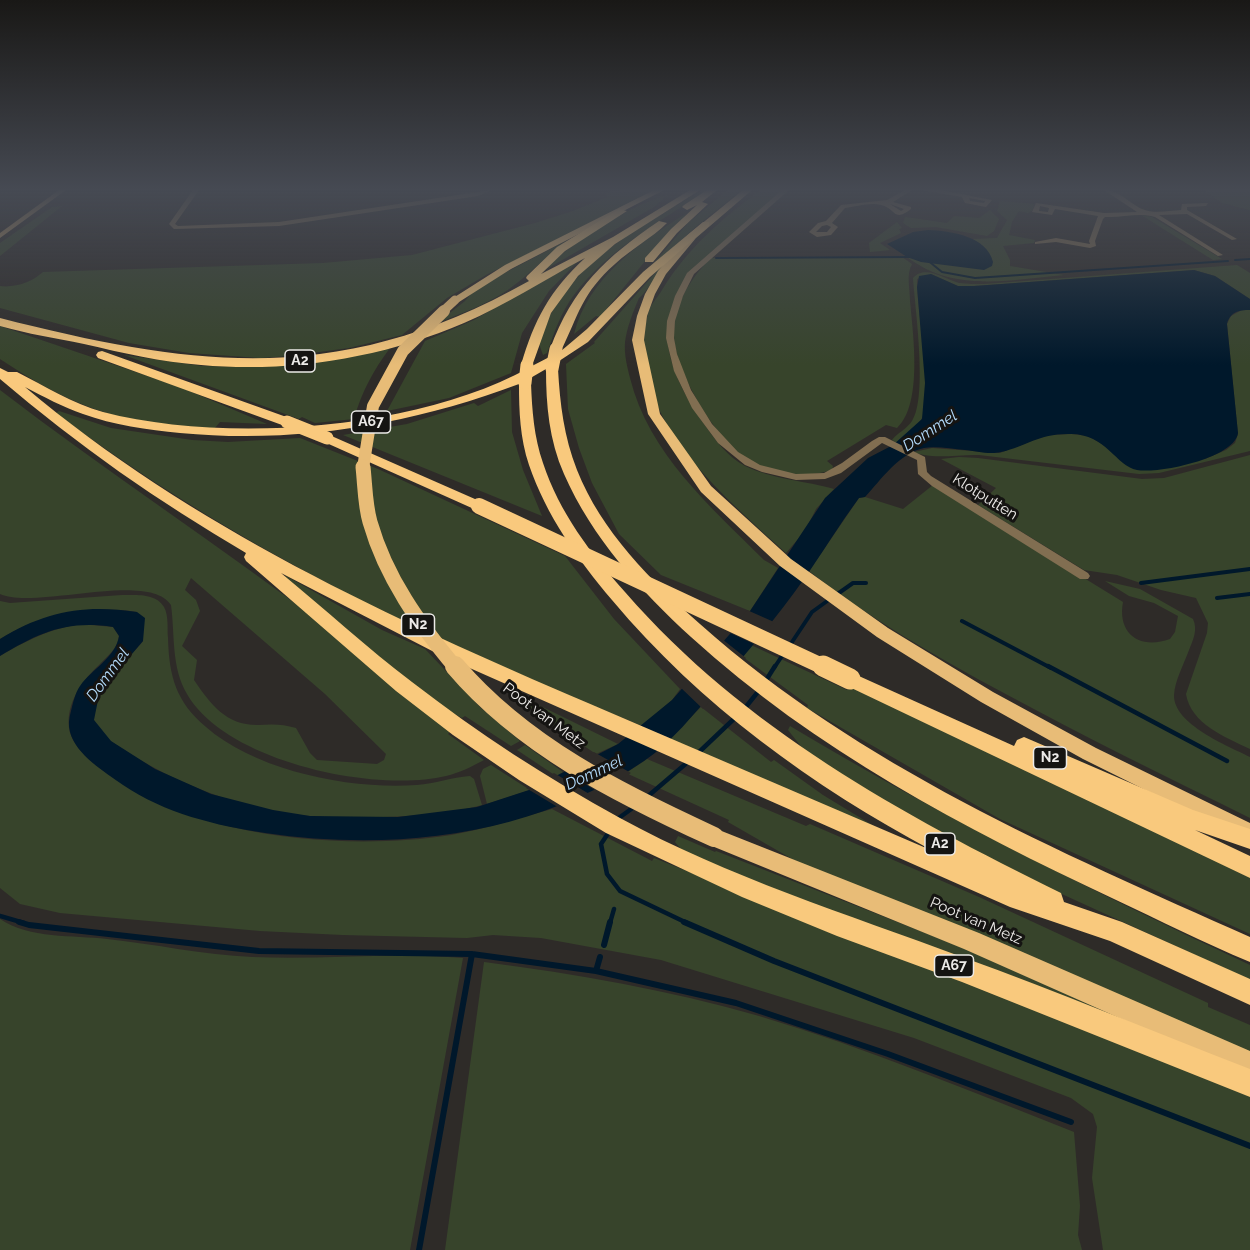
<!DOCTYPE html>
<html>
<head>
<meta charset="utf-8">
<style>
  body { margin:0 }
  canvas { display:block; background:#2e2b28 }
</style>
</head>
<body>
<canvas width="1250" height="1250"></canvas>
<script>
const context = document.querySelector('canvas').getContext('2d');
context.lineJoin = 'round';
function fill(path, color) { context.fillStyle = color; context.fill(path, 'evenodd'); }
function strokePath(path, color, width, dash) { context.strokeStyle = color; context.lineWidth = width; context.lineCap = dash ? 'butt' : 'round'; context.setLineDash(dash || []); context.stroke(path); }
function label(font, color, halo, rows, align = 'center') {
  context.font = font + ' Raleway,sans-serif'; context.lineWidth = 6; context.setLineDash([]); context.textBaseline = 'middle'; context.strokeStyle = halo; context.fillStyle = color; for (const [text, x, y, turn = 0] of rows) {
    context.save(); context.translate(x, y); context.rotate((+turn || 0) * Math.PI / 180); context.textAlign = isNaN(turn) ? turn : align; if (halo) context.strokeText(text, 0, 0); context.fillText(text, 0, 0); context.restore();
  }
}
fill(new Path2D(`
  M621 190H654L486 275 447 298 402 335 349 348 290 356 260 358 189 353 129 343 0 308V286C15 288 32 282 43 272L323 263 412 255 535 223 573 211 607 197 606 192Z
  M702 190H708C661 221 608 249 574 295 561 312 554 333 547 353L543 355 538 341C571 259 632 234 702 190Z
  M728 190H742L698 225 647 271 688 223Z
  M761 190H784L689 273C651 329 669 372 704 424 715 440 728 457 745 466 772 479 806 481 834 489L816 509 805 531 786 553C721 493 623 415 648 313 650 305 658 297 662 290 687 249 722 218 761 190Z
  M1204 190H1250V210L1222 203Z
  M668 195 654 207 538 274C576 241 620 209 668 195Z
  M1000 201 1034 204 1033 210 1028 213 1019 211 1012 222 1009 235 1035 240 1034 243 1003 246 1010 260V266L1064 275C1009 280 954 293 907 257L923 262 979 243 972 239 997 238 1007 220 997 211Z
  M62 206 0 256V243L52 207Z
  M990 210 999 219 994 231 987 236 936 227 911 228 903 223 905 217 947 223 954 216 979 218Z
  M687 213 662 240 600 317 596 316 574 334C588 278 640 242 687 213Z
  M1141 215 1152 217 1222 259 1213 260Z
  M897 222 902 228 899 229 901 233 880 243 890 250 870 252 869 243Z
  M568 240C549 253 535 269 517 283 494 302 465 312 437 323L465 301 476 288Z
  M672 254C664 263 646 294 639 298 633 312 627 327 625 342 624 354 627 366 630 378 649 454 710 506 764 560L778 568 750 611 661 575 619 534 592 483 579 448 568 409 566 364 595 343 594 342Z
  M582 257 549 291 522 333 511 373 449 398 387 411 425 341 474 320Z
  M902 257 912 264C906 274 910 289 910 301 913 334 923 404 897 428L886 425 827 461 833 466 832 470C809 478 773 474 751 462 719 445 674 371 674 335 674 304 690 279 711 258Z
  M1237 265 1250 273V299L1215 276 1194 270 974 286H958L931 274 917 279C916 308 935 399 921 420 915 428 904 436 897 443L892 440C897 433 907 429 912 421 928 397 915 308 913 278 925 264 945 279 959 283 967 284 976 284 984 284Z
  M1242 310H1250V451L1159 473 1139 474 979 455C959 454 931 460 914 452L932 448 1000 453 1046 435 1072 434 1088 436 1109 448 1205 459 1226 450 1235 443 1238 434 1227 324 1231 316Z
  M0 326 180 387 267 424 220 422 214 429C185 426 155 424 126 418 80 408 39 385 0 359Z
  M390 348C373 371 362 391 354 419L315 423 302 417 299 419 124 355 202 366 253 367 285 365Z
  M0 390C107 472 220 546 328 628 371 660 410 697 450 732L448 734 484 760C473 766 459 773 446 776 375 793 226 762 187 694 171 667 175 634 171 605 149 570 35 610 0 594ZM191 578 325 694 386 754 384 760 377 764 317 760 310 753 296 728C283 724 272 724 259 725 227 726 211 705 194 680L197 660 182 646 200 611 196 600 185 590Z
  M511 390 512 432 523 470 542 516 343 435 407 424 474 403 478 406Z
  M59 411 111 428 192 440 228 442 300 438 378 469 565 556 614 619 680 689 672 700 642 726C588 703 533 682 479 658 330 589 186 511 56 413Z
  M1250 455V749C1225 737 1191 724 1186 694L1207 633 1208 623 1196 598 1161 590 1117 575 1084 570 978 505 996 488 941 459 959 457 978 458 1142 479 1164 478Z
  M933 485 1123 602C1117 634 1140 650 1170 639L1175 632 1178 616 1154 603 1129 596 1105 581 1140 589 1193 619C1198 630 1193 640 1189 650 1184 664 1175 680 1174 695 1173 724 1228 746 1250 757V818C1167 777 1083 736 1002 692 935 656 869 618 809 571L859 498 865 497 903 509Z
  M286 576 382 630 425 649 480 707 520 741 511 746 465 716 462 718 430 700 283 578Z
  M122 595C136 595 156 593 164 607 169 616 167 629 168 638 169 676 176 702 206 727 256 771 351 790 417 785 435 784 452 777 470 776L474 779 482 805C446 815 406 817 369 817 349 817 329 818 310 816 251 811 192 790 142 761 128 753 99 737 94 720 87 696 130 658 143 641L137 612C89 605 43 613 0 639V601L10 603Z
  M80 624 113 627 119 636C117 650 108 655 99 665 82 681 66 703 69 728 72 750 100 769 117 780 203 839 350 851 451 835 485 829 519 818 552 809L652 861 654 858 1250 1094V1250H1103L1092 1178 1097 1127 1093 1114 1071 1098 914 1038 661 960 541 938 493 935 467 938 343 935 260 931 60 913 20 904 0 888V656C28 640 47 630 80 624Z
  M751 645 847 690 850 686 1250 877V934L1000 819 807 708 808 705 743 657Z
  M506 689 618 744 596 754 550 723Z
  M701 707 771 762 774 760 823 795 900 842 669 739Z
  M790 726C938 815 1093 891 1250 965V980L983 858 811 759 788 730Z
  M525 745 563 772 556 776 517 750Z
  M647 759 806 826 810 824 979 897 1208 1003V1007L1250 1025V1053L794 860 728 822 729 820 626 773Z
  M491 765 530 790 487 804 480 776 483 769Z
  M678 836 715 852 716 851 969 950 1247 1073 685 854 675 842Z
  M0 919C30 939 72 935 107 939 155 944 203 955 252 957 322 960 393 952 463 958L410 1250H0Z
  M484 962C576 974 669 990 759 1016 866 1048 970 1091 1074 1132L1080 1206 1078 1235 1082 1250H445Z`), '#37442b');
fill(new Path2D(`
  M928 230C951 231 987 236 993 262L992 266 984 270 921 262 907 257 887 244 913 232Z
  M1194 270 1215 276 1250 299V310C1239 310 1230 312 1227 324L1238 433C1235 458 1159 474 1137 470 1116 466 1106 434 1071 434 1039 433 1028 446 1001 452 990 455 975 451 965 450 952 449 936 446 924 448 899 453 881 480 865 497L859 498C839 525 823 552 804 579 777 617 747 653 716 688 695 713 671 743 644 761 533 836 395 852 265 833 217 826 164 813 123 785 105 772 76 755 70 732 68 725 69 718 71 711 73 703 75 693 80 686 92 669 116 657 119 636L113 627C66 620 39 633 0 656V639C45 611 85 604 137 612L145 618 143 641 103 688 98 700 94 720 111 741 155 769 211 794 273 810 310 816 398 817 477 807 529 790 618 744 672 700 750 611 825 498 868 458 893 445 922 419 925 383 917 287 919 276 931 274 958 286H974Z`), '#00182b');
fill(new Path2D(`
  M747 610 774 622 756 645 728 632Z
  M722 639 746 658 703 709 679 686Z
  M594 752 631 773 598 792 561 769Z
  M554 773 591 795 561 809 526 788Z`), '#2e2b28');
strokePath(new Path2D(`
  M716 258 911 257
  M926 259 942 272 975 278 1228 261
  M1235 260 1250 259`), '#00182b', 2);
strokePath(new Path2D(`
  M1141 583 1250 569
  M836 595 853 583H866
  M1217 598 1250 594
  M962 621 1051 668
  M790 645 812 612 830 599
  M774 668 784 653`), '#00182b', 4);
strokePath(new Path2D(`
  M1048 666 1227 761
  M765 682 775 666
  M745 708 761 688
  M697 754 737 716
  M647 797 689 761
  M616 820 634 807
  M609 832 601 844 607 874 620 891 687 923
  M0 916 24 923
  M610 923 614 909`), '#00182b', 4.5);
strokePath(new Path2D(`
  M19 922 29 925 259 951 472 954 596 971 736 1003 888 1054 1071 1122
  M684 922 774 961 1250 1146
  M604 945 610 922
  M596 971 600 957
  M419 1250 472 954`), '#00182b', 6);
fill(new Path2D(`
  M193 190H199L175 224 178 226 279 222 491 190 478 196 279 226 174 229 169 224Z
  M782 190H789L694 274 683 296 675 321 674 338 677 354 691 390 712 424 738 452 760 465 796 474 824 473 842 463 872 441 879 437H885L925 457 927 472 931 476 1088 573 1090 576 1088 579H1080L932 486 918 474 917 460 882 443 841 473 825 479 796 480 762 472 745 465 718 443 692 408 674 371 666 338 667 321 675 296 687 273Z
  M905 190H912L893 202 911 207V209C893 223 896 208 881 205 870 202 855 207 845 208L832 223 838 227 831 235 817 237 809 232 818 223 826 221 841 205 887 200ZM890 204 904 209 901 211ZM827 225 831 227 827 232H816L822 226Z
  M921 190H940L992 200 986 207 965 203 962 197ZM969 198 985 201 984 203 970 201Z
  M1104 190C1119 190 1129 203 1142 209 1153 214 1169 211 1181 210L1182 204 1208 203 1206 206 1187 207V210L1237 239 1232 240 1187 214 1159 215 1223 255 1218 256 1155 217C1139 212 1122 218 1105 217L1103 219 1095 241 1096 246 1090 248 1056 242 1035 244V242L1056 238 1090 244 1089 241 1098 216 1055 209 1052 215 1032 212 1036 203 1104 213 1137 212ZM1040 206 1049 208 1048 212 1039 211Z`), '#816e51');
fill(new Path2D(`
  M59 190H66L0 238V233Z`), '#b29363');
fill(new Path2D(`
  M654 190H664L511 269 459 302 450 300 505 265Z
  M743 190H752L696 238 666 274 655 294 647 316 644 340 660 414 711 486 791 559 888 628 993 692 1096 748 1250 823V842L1083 759 981 702 877 637 780 566 701 492 648 414 632 340 637 316 645 294 658 271 689 234Z
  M714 828 979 933 1250 1051V1076L964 949 707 844 704 837 707 830Z`), '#e8bc77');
fill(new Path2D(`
  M690 190H700L615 244 578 276 551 313 532 366 559 352H552L550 349C573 287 605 258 659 221L667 223C652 238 631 249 615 264 582 293 579 314 561 351L587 329 643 272 703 222H709V226L650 277 588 342 553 365 558 369C560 404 564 437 577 470 601 531 651 581 700 624 861 767 1055 850 1250 937V962C1204 943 1159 920 1114 899 963 828 815 750 691 637 640 590 592 538 564 474 549 440 546 405 546 369L527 380 531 383C532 410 534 437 543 463 559 512 591 554 625 592 744 729 901 814 1061 893L1064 902 1122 922 1250 979V1005L1110 941 1010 907 438 654 281 573C325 609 367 648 412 682 478 733 547 778 620 818 728 877 847 914 962 957 1059 992 1154 1032 1250 1069V1097L962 982 837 936 742 897 606 833 519 780 453 735 396 691 246 561 244 557 246 553C159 502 77 445 0 379V368L8 372H17C45 386 73 404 103 412 227 444 415 430 529 368L521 365C534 320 550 290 585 258 544 280 506 305 464 323 382 358 290 373 201 365 161 362 123 353 84 344 55 338 28 334 0 326V318C200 369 342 386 529 281L526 278 527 276 557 247 619 209 627 211 565 251 541 274 613 237ZM519 384C519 411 520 438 529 465 546 515 578 560 612 600 700 705 812 786 933 851 818 802 703 752 588 703 390 618 191 527 25 387 44 397 63 407 83 414 113 425 148 430 180 433 296 444 410 425 519 384Z
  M707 190H717L702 202 708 204 677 233 653 262H645V258L671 229 697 205 687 210 682 207 684 205Z
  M102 351 292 419 294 422 292 425H282L98 358 96 355 98 352Z
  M327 434 484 503 487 506 484 509H474L322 441 320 438Z
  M850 672 1014 746 1017 740 1024 737 1031 740 1193 810 1250 829V849L1195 830 1250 856V878L843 684 840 679 843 674Z`), '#f9c97d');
strokePath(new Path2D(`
  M442 312 455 300`), '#e8bc77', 9);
strokePath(new Path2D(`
  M363 468 373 406 403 351 444 311`), '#e8bc77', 12);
strokePath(new Path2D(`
  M363 467C365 485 365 505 370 522 386 578 419 624 456 668`), '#e8bc77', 15);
strokePath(new Path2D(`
  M455 666C523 746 620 794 714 837`), '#e8bc77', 20);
strokePath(new Path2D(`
  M552 369 556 349
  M525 383 527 365
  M287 422 327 438`), '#f9c97d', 13);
strokePath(new Path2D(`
  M479 506 826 668`), '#f9c97d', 16);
strokePath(new Path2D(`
  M823 666 850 679`), '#f9c97d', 21);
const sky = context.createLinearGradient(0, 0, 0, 365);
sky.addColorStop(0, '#191816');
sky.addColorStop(0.52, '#464a53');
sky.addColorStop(1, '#464a5300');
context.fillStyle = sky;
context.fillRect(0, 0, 1250, 365);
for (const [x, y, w] of [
  [300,361,30],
  [371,422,39],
  [418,625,33],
  [1050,758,33],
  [940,844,30],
  [954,966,39]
]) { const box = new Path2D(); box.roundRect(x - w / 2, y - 11, w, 22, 4.5); context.fillStyle = '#151412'; context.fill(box); strokePath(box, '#eceae8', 1.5); }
label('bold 14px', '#eceae8', null, [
  ["A2",300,361],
  ["A67",371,422],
  ["N2",418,625],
  ["N2",1050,758],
  ["A2",940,844],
  ["A67",954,966]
]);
label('15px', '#eceae8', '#151412', [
  ["Klotputten",985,497,32],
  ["Poot van Metz",544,716,37],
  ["Poot van Metz",976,921,23]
]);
label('italic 16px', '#b3dbfc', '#151412', [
  ["Dommel",930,431,-33],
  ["Dommel",108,675,-54],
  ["Dommel",594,773,-25]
]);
</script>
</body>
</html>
